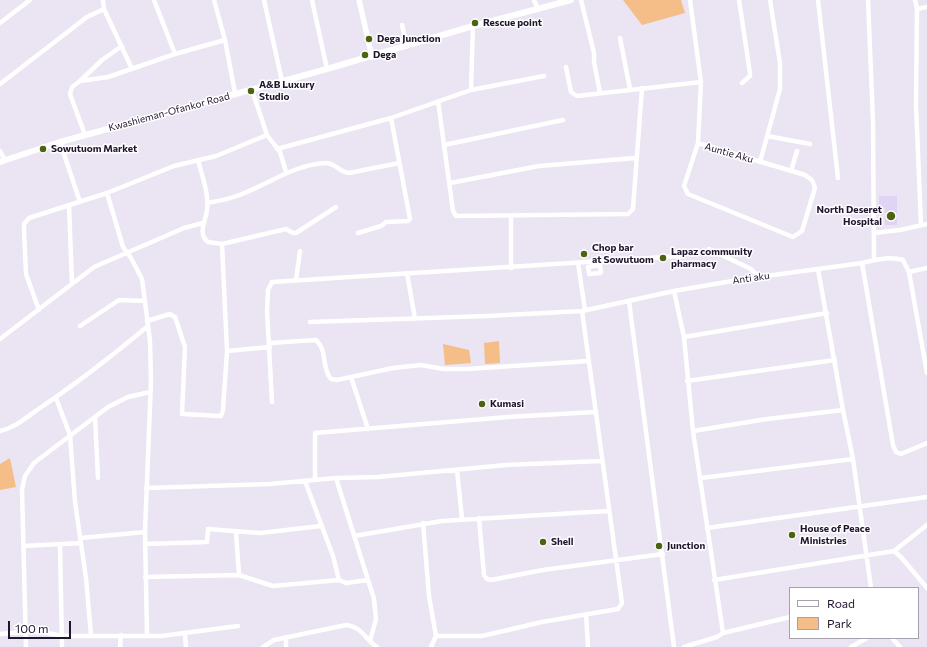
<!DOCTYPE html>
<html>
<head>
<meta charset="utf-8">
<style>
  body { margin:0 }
  #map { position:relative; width:927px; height:647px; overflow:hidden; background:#eae4f3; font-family:Commissioner,sans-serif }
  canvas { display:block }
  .legend { position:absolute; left:789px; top:587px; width:130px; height:52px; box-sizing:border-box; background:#fff; border:1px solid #a6a1ac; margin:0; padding:5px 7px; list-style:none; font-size:12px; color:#21142f }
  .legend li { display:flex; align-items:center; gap:8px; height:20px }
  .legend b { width:20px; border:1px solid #a6a1ac }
  .scale { position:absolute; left:8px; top:621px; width:63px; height:18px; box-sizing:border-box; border:2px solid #21142f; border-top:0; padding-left:5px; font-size:12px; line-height:14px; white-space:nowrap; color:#21142f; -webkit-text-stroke:3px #fff; paint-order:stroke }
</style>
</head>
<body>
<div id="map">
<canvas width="927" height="647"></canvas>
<ul class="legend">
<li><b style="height:5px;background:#fff"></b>Road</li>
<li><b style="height:11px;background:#f5bd88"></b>Park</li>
</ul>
<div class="scale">100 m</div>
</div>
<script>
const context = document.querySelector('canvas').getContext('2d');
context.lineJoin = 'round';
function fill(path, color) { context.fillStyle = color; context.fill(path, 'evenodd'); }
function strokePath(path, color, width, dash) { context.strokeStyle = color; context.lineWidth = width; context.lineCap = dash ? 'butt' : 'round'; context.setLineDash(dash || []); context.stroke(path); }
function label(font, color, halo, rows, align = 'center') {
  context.font = font + ' Commissioner,sans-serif'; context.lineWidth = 3; context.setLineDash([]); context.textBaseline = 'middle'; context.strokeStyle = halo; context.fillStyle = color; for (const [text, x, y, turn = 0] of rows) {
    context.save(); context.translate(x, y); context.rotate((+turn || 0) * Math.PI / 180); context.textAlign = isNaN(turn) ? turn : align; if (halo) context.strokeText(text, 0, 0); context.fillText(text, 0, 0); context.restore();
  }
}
fill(new Path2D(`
  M879 196H897V225H885V208L879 207Z`), '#e1d3f4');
fill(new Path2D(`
  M623 0H681L685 13 642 25Z
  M499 341 500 363 485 364 484 343Z
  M443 344 469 350 471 363 445 365Z
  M10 458 16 487 0 490V464Z`), '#f5bd88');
strokePath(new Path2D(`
  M103 0 104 9 132 69
  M154 0 175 54
  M214 0 225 40 235 93
  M264 0 282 81
  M312 0 327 69
  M534 0 538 9
  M581 0 594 53V62L600 93
  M690 0 701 82 698 143 684 186 688 194 793 237 802 231 815 188 812 180 805 175 698 143
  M739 0 750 73V76L742 83
  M818 0 838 178
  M868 0 873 121 874 259
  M915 0 917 9 916 105 921 224
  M917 9 927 7
  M0 23 30 0
  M402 25 407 46
  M620 38 630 89
  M566 67 571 92 577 96 701 82
  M80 81 102 60 122 46
  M0 84 87 17 104 9
  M252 90 267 135 280 152 286 172
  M471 90 473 26
  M438 101 453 211 456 216 628 214 633 209 642 88
  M85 135 70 94 72 87 80 81 108 77 175 54 225 40
  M767 136 810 144
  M60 142 80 202
  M444 145 563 120
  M277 149 391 118 471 90 544 76
  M0 151 5 160
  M198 160C202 176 209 193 207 210 206 220 197 234 208 242L222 244 286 229 293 233H296L336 207
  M760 162 780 89V63L770 0
  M791 171 797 151
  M450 183 539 166 635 158
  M107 193 123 247 131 258 142 279 150 341 151 380 145 532 147 635
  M207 203C219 201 231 199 242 194 270 183 294 165 325 163 336 163 339 172 349 173L399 163
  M69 205 72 284
  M358 233 381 226 386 222 408 221 410 219 391 118
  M874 233 900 230 927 224
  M709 249 751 269 759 277
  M578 263 585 310
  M862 263 893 445 896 452 901 454 927 443
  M511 268V216
  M818 269 843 410 853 459 871 588
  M909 272 927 268
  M407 273 415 319
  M600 273 589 274 588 267 600 265 601 272
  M296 280 300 251
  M674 291 684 337 693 431 723 633
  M629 301 674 647
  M39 310 26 274 24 230V224L29 218 107 193 174 166 216 156 267 135
  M147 321 170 314 175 317 185 347 182 414 221 416 223 410 227 351 222 244
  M310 322 487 316 582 311 674 291 744 279 862 263C876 260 889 256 903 260L909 272 927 373
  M80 326 119 300 145 301
  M684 337 827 313
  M0 339 94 267 184 228 203 223
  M270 343 316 340C328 351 321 367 331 379L337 380 393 368 421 365 444 369H467L589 361
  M227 351 270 347
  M351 377 368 429
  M687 381 835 360
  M56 398 70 435 75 502 86 578 91 635
  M272 402 267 311 268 290 272 282 681 256
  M95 417 98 478
  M0 431C14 428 26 418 37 410 76 384 112 356 148 326
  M693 431 767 419 843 410
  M457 470 462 519
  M336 478 374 599 376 619 370 641
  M701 478 853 459
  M315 480V433L508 417 595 412
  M305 481 333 556 339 580
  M146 488 270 484 336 478 378 477 506 465 601 461
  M479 518 484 575 487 579 491 580 543 570 663 554
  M423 523 429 596 436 636 431 647
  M707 528 927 497
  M236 532 239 575
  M354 536 442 521 608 511
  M80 538 145 532
  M60 544 62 647
  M145 544 207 542 208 529 260 533 321 526
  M24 546 81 543
  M894 551 901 557 927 588
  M145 577 239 575 273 586 339 580 346 583 368 580
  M714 580 894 551 927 525
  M586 614 588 647
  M0 634C21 632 41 630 61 636H161L238 626
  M185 634 186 647
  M436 636H482L542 622 618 609 622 603 582 311
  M286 637V647
  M892 638 900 647
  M26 647 22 490 25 476 34 463 108 407 128 397 150 392
  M120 647 121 635
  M263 647 274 640 346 625C361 626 366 640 377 647
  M684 647 717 637 723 633 790 617
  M851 647 867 638`), '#fff', 4.5);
strokePath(new Path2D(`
  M359 0 372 57`), '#fff', 5.5);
strokePath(new Path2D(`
  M0 162 60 142 327 69 473 26 571 0`), '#fff', 6);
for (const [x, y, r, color] of [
  [475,23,4,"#4d6311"],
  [369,39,4,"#4d6311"],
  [365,55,4,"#4d6311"],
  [251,91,4,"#4d6311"],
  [43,149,4,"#4d6311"],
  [891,216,5,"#4d6311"],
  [584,254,4,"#4d6311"],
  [663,258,4,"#4d6311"],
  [482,404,4,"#4d6311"],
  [792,535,4,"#4d6311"],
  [543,542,4,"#4d6311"],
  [659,546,4,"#4d6311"]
]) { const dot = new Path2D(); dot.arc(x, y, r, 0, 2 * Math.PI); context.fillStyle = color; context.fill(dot); strokePath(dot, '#fff', 1.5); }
label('bold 10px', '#21142f', '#fff', [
  ["Rescue point",483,23],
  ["Dega Junction",377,39],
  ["Dega",373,55],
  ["A&B Luxury",259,85],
  ["Studio",259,97],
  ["Sowutuom Market",51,149],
  ["North Deseret",882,210,"right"],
  ["Hospital",882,222,"right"],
  ["Chop bar",592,248],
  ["at Sowutuom",592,260],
  ["Lapaz community",671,252],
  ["pharmacy",671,264],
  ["Kumasi",490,404],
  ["House of Peace",800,529],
  ["Ministries",800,541],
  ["Shell",551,542],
  ["Junction",667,546]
], 'left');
label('10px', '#21142f', '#fff', [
  ["Kwashieman-Ofankor Road",169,112,-15],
  ["Auntie Aku",729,153,16],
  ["Anti aku",751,278,-8]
]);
</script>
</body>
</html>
